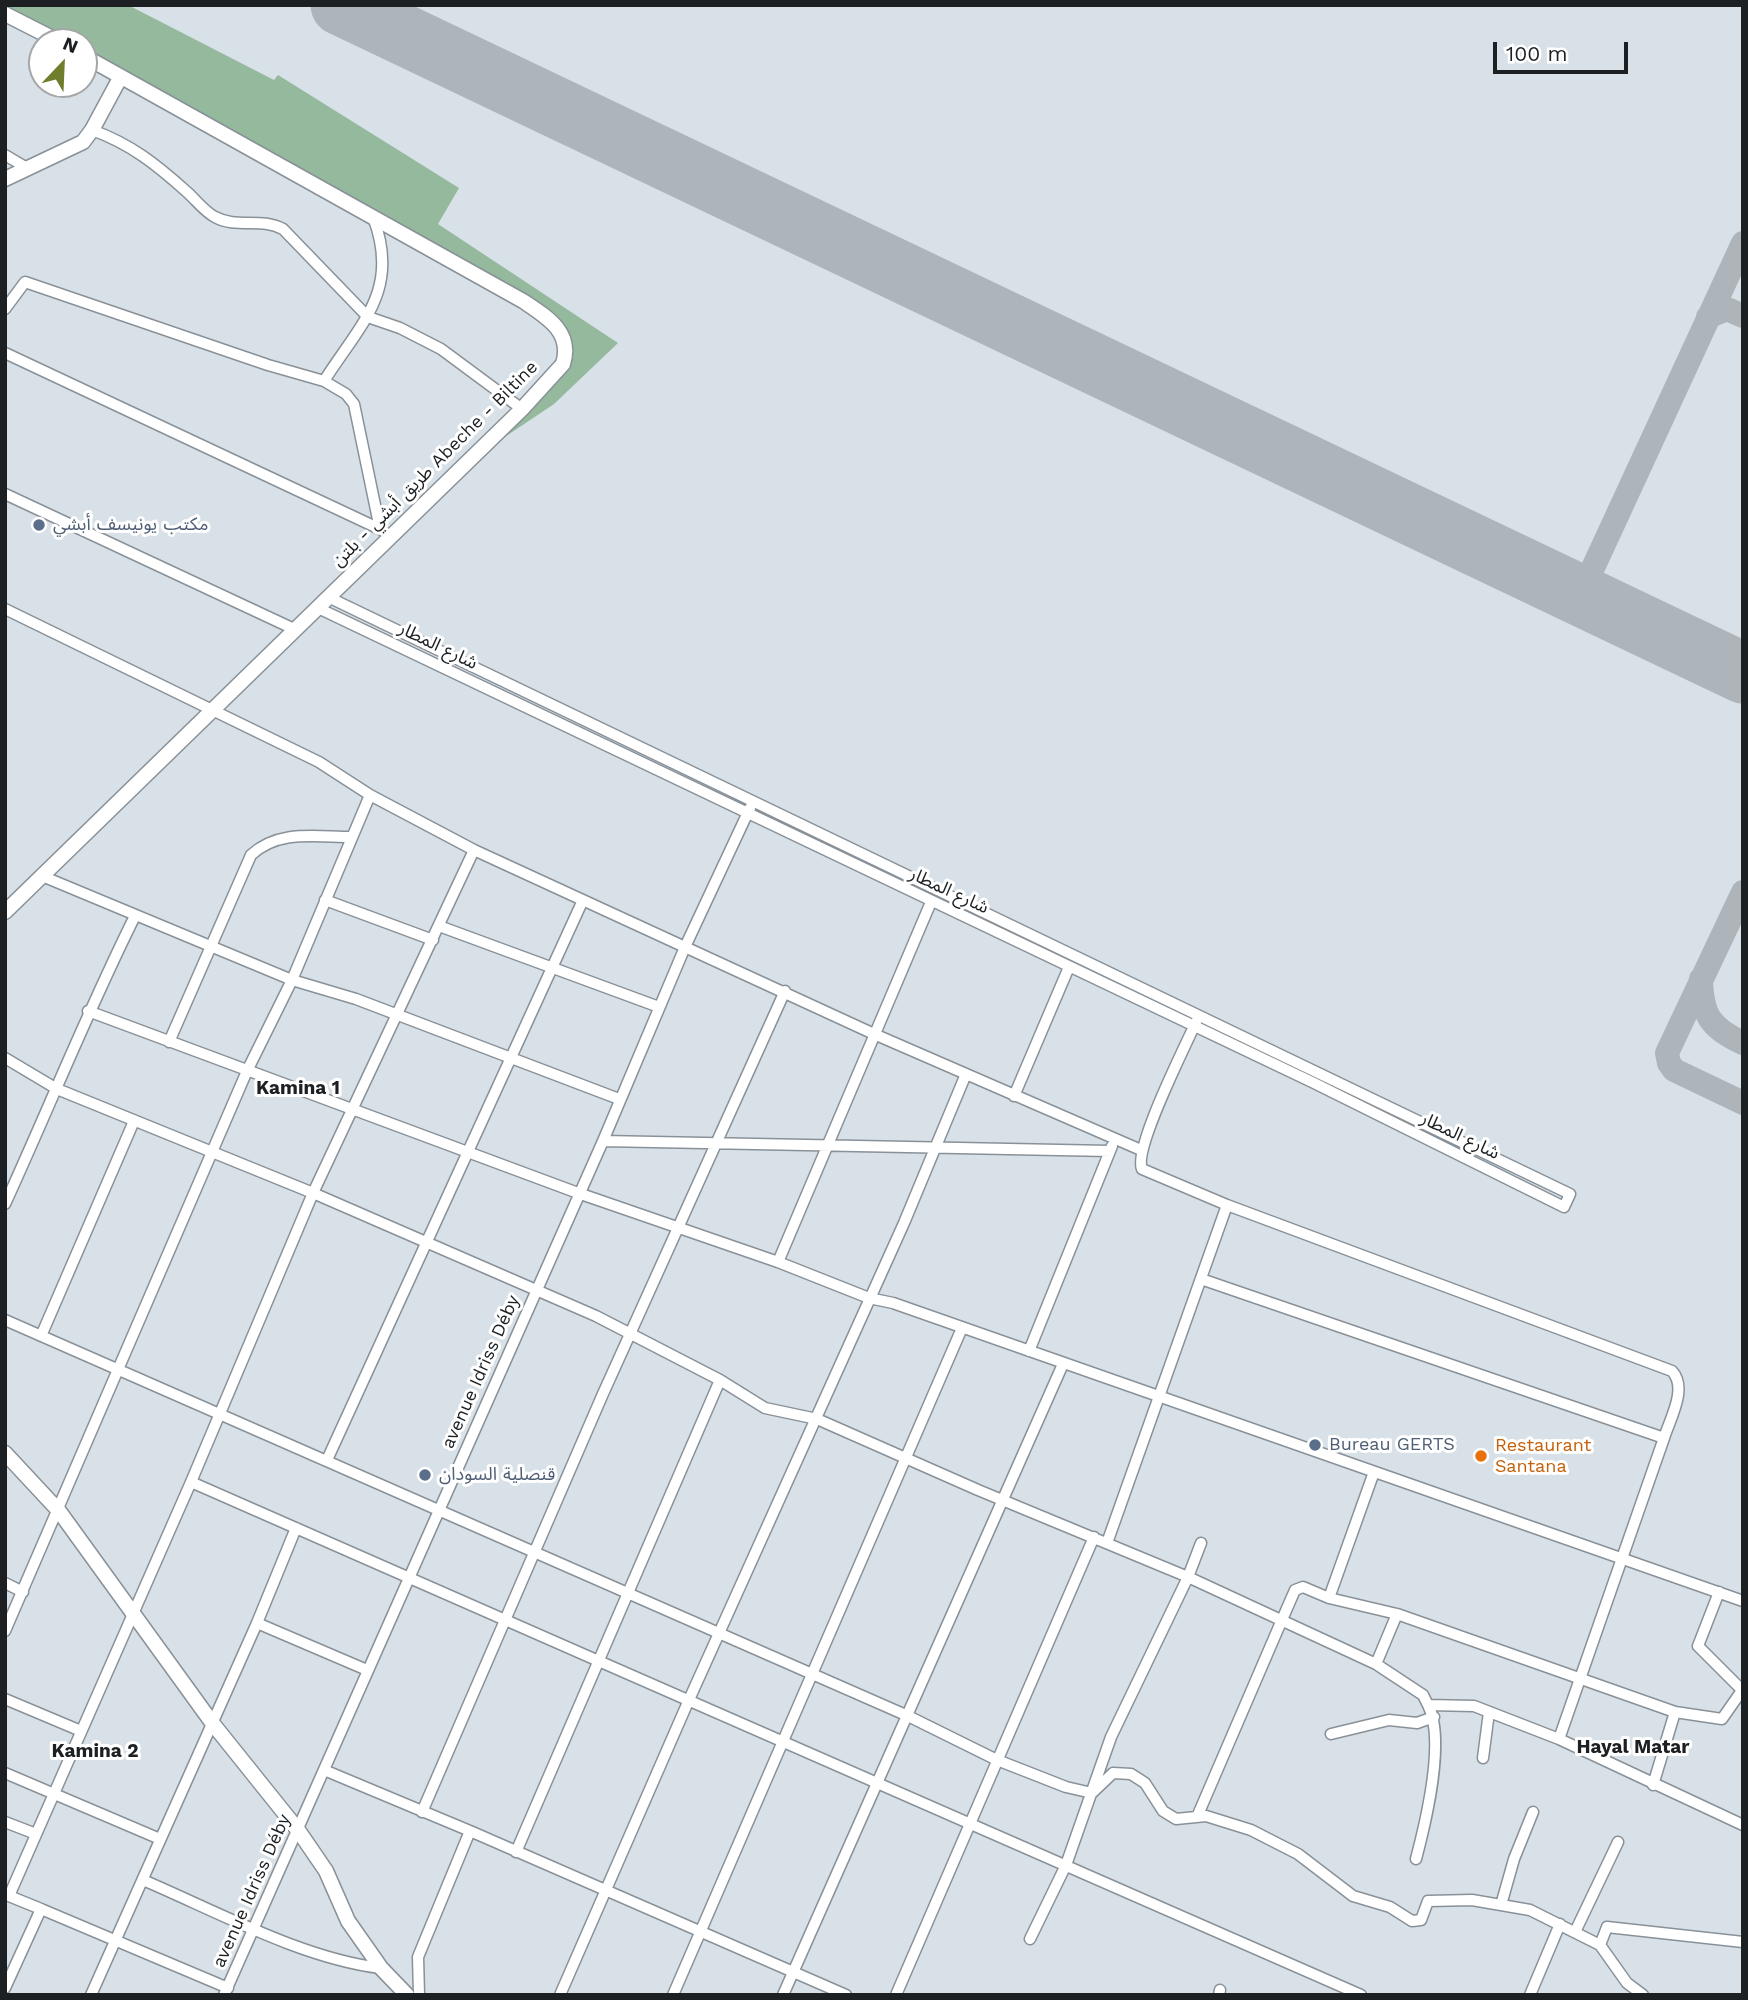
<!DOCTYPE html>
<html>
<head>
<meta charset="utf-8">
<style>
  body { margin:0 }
  #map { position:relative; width:1748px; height:2000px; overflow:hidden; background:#d9e1e8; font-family:"Work Sans",sans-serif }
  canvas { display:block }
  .frame { position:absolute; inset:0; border:7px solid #1d2022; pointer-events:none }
  .north { position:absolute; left:28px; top:28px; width:70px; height:70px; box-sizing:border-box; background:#fff; border:2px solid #a5a6a7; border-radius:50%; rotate:23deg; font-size:19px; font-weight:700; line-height:28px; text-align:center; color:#1d2022 }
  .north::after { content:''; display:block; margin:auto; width:24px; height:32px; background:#6e7e2c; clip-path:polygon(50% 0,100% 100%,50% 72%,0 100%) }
  .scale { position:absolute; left:1493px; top:42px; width:135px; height:32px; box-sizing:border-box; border:4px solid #1d2022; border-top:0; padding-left:9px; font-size:21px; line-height:24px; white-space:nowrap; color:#1d2022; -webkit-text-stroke:5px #fff; paint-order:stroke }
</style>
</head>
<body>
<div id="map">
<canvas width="1748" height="2000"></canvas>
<div class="frame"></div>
<div class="north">N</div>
<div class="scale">100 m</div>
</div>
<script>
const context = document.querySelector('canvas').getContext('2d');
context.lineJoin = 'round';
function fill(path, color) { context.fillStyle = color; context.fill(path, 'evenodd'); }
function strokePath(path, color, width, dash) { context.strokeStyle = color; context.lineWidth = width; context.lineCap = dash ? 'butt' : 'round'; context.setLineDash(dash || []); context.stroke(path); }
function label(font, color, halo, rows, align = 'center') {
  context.font = font + ' "Work Sans","Noto Sans Arabic",sans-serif'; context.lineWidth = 6; context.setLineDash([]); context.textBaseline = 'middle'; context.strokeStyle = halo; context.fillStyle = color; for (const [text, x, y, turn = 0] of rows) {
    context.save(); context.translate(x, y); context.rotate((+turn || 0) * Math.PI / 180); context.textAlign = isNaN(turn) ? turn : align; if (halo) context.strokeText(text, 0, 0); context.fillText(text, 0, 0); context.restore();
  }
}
fill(new Path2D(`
  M5 5H128L274 80 278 75 459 188 438 224 618 343 554 404 436 483 559 364 566 347 548 318 317 179 84 47V42H72L5 13Z`), '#94b99c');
strokePath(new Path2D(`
  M1708 317 1727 309 1743 316
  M1580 596 1743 243
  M1743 892 1667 1053 1669 1063 1674 1070 1743 1103
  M1701 979C1702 1015 1710 1028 1743 1043`), '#adb4ba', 24);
strokePath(new Path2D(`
  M341 5 1743 673`), '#adb4ba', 61);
const street = new Path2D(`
  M92 130C131 144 157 165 187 192 196 200 205 212 215 217 237 229 261 217 283 229L368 317 400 328 441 349 522 409
  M5 155 27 168
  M5 309 25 282 268 365 324 381 346 394 354 404 380 529
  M5 353 382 530
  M324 381C361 323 401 290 373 217
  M5 494 294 629
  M318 608 1314 1083 1564 1207 1570 1194 328 597
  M5 609 319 762 370 795 474 850 874 1034 1141 1150
  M42 876 292 980 356 999 619 1099
  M325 900 433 940
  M439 926 659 1007
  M88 1011 578 1193 778 1262 869 1298 893 1303 1743 1601
  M1196 1022C1185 1047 1133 1149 1142 1169L1227 1205 1672 1371C1688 1388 1670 1419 1664 1438L1559 1739
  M169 1042 251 855C279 829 316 837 352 837
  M5 1058 57 1089 313 1193 596 1316 720 1380 765 1408 817 1419 978 1490 1188 1577 1376 1664 1423 1695 1428 1705 1474 1706 1559 1739 1743 1825
  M1014 1096 1069 967
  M603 1141 1110 1151
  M5 1204C49 1108 88 1010 135 916
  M778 1262 931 902
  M1201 1279 1664 1438
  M5 1320 908 1716 997 1760 1066 1787 1092 1793 1113 1773 1131 1774 1145 1783 1163 1811 1176 1819 1206 1816 1251 1830 1298 1854 1353 1896 1390 1907 1412 1921 1421 1920 1428 1901 1472 1900 1530 1910 1600 1945 1627 1983 1643 1995
  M41 1336 134 1121
  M1029 1351 1112 1146
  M327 1460 583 900
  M191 1482C581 1653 971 1825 1361 1995
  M1107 1543 1227 1205
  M5 1583 23 1592
  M1719 1592 1698 1646 1742 1690
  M1329 1598 1374 1472
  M257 1623 296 1528
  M5 1631 247 1071 292 980 370 795
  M1376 1664 1397 1614
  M5 1699 81 1731
  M1331 1734 1389 1720 1417 1723 1434 1717
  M1483 1758 1489 1712
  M324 1770 470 1831 418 1957 419 1995
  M5 1773 160 1839
  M1653 1785 1675 1712
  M422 1812 602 1396 785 991
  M1197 1817 1281 1622 1295 1590 1303 1587 1329 1598 1397 1614 1675 1712 1722 1719 1743 1689
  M5 1822 36 1834
  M470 1831 846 1995
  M516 1852 720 1380
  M1416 1859C1426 1821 1446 1740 1428 1705
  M143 1880C216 1911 303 1959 381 1968
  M1501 1905 1514 1859 1533 1812
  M41 1909 9 1896 191 1482 313 1193 474 850
  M1575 1932 1618 1842
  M1030 1939 1066 1865 1111 1737 1188 1577 1201 1543
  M1600 1945 1607 1927 1743 1942
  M5 1988 41 1909 228 1988
  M91 1995 257 1623 367 1670
  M224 1995 603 1141 685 947 750 808
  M560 1995 688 1702 904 1223 966 1074
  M673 1995 962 1328
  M783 1995 1063 1364
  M896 1995 1094 1537
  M1219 1995 1220 1990
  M1530 1995 1560 1924`);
const secondary = new Path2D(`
  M5 14 60 42
  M5 179 83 142 92 130 120 78
  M5 912 522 409 563 364C573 332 547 317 523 301L84 56
  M5 1453 59 1511 213 1724 298 1830 326 1871 348 1921 381 1968 407 1995`);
strokePath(street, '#899198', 13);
strokePath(secondary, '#899198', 17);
strokePath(street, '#fff', 10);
strokePath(secondary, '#fff', 14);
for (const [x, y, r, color] of [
  [39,525,7,"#5c6f8a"],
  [1315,1445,7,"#5c6f8a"],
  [1481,1456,7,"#e8710a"],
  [425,1475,7,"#5c6f8a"]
]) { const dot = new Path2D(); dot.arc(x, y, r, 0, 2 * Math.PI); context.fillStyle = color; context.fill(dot); strokePath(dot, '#fff', 2.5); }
label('18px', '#1d2022', '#fff', [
  ["طريق أبشي - بلتن Abeche - Biltine",435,464,-45],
  ["شارع المطار",438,646,26],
  ["شارع المطار",949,891,25],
  ["شارع المطار",1460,1136,26],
  ["avenue Idriss Déby",481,1372,-66],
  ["avenue Idriss Déby",252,1891,-66]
]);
label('18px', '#4e5e75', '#fff', [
  ["مكتب يونيسف أبشي",53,525],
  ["Bureau GERTS",1329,1445],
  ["قنصلية السودان",439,1475]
], 'left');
label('18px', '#c56008', '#fff', [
  ["Restaurant",1495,1446],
  ["Santana",1495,1467]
], 'left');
label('bold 19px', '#1d2022', '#fff', [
  ["Kamina 1",298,1088],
  ["Hayal Matar",1633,1747],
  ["Kamina 2",95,1751]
]);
</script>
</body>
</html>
